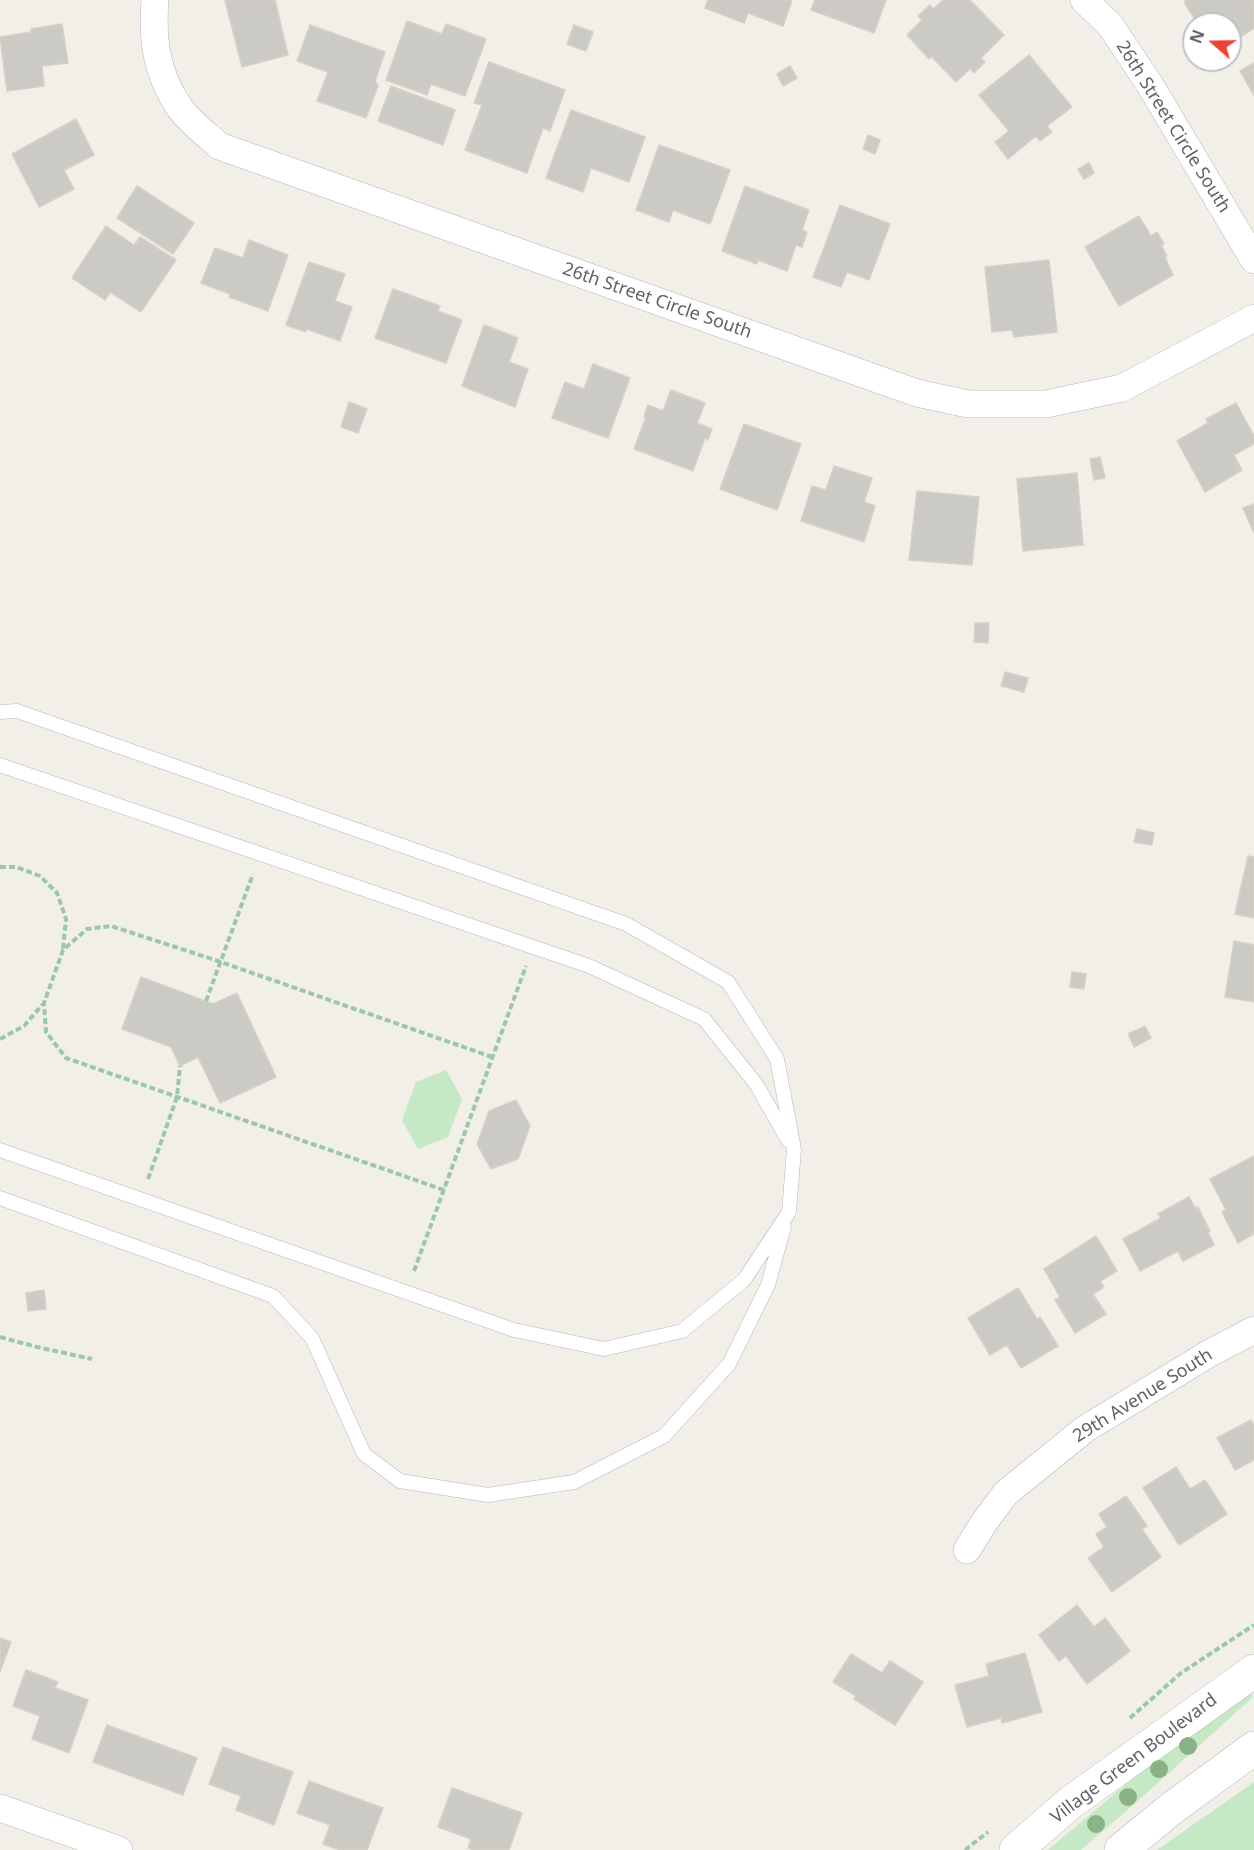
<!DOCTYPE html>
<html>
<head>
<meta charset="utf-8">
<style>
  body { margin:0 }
  #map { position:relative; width:1254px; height:1850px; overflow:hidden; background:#f1efe8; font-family:"Noto Sans",sans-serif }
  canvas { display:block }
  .north { position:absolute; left:1182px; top:12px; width:60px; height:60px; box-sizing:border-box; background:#fff; border:2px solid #bfc1c3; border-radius:50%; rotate:290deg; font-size:16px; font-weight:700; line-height:24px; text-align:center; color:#5f6368 }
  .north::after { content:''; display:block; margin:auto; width:21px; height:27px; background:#ea4335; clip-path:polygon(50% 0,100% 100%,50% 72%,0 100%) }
</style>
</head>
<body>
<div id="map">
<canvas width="1254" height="1850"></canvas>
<div class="north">N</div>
</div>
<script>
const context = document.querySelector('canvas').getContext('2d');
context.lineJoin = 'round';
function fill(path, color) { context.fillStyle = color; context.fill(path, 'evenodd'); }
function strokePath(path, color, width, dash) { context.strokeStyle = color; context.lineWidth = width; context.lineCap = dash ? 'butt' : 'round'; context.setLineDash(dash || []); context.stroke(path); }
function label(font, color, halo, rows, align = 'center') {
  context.font = font + ' "Noto Sans",sans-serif'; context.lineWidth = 4.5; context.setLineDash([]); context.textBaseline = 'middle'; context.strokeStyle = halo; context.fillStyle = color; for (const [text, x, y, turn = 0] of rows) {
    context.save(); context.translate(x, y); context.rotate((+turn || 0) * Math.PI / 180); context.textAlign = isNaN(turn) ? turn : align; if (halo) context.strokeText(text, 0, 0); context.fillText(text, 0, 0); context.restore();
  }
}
fill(new Path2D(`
  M446 1070 462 1099 448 1137 418 1149 402 1120 416 1082Z
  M1250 1693 1253 1697 1140 1799 1081 1850H1048L1163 1753Z
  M1254 1782V1850H1157Z`), '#c5e8c5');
const building = new Path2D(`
  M225 0H275L288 55 242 67Z
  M708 0H792L783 26 748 13 744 23 705 8Z
  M815 0H886L874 33 811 10Z
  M943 0H970L1004 35 981 58 985 62 974 73 970 69 956 82 932 57 929 59 907 35 922 20 918 16 930 5 933 9Z
  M1187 0H1254V28L1230 44V24H1198L1184 2Z
  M407 21 442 34 446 24 486 39 465 96 431 84 427 95 386 80Z
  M62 24 68 63 42 66 44 86 7 91 0 37 31 32V29Z
  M310 25 385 52 375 81 378 86 366 118 317 101 328 72 297 61Z
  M574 25 593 32 586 51 567 44Z
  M1029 55 1072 107 1047 126 1052 132 1040 141 1036 136 1008 159 995 142 1009 131 979 95Z
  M489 62 565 90 550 131 543 128 527 173 465 150 482 105 474 103Z
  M1254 63V95L1240 71Z
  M790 66 797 78 783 86 777 74Z
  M391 86 455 110 443 145 378 121Z
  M571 110 645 137 629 182 591 168 583 192 546 178Z
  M76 119 94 155 64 170 74 189 39 207 12 154Z
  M868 135 880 140 875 154 863 149Z
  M659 145 730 170 710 224 673 210 669 222 636 210Z
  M1089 163 1094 173 1084 179 1078 169Z
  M137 186 194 223 173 254 117 218Z
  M745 186 809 210 802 230 807 232 802 247 796 245 787 271 758 260 757 264 722 251Z
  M840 205 890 224 869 280 847 272 841 287 813 277Z
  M1139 216 1151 236 1157 232 1164 244 1161 245 1167 256 1165 257 1173 275 1119 306 1085 247Z
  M106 226 134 245 140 237 176 260 141 312 110 292 105 300 72 278Z
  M249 240 288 255 268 311 229 297 230 294 201 283 215 248 243 258Z
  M1049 260 1057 332 1014 337 1012 330 992 332 985 267Z
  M309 262 345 274 335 301 352 307 340 341 307 329 306 332 286 325Z
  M393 289 440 306 438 311 462 320 446 363 375 338Z
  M484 325 518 338 509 362 528 369 515 407 462 386Z
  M593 364 630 378 608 438 552 418 565 382 584 389Z
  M671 390 705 403 697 423 712 429 708 440 705 438 693 471 634 449 646 417 644 416 648 405 663 411Z
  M349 402 367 409 358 433 341 427Z
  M1236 403 1254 436V444L1234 455 1242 470 1205 492 1177 441 1208 423 1206 419Z
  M744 424 801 444 777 510 720 489Z
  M1100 457 1105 478 1094 480 1090 459Z
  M834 466 872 478 864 502 875 506 864 542 801 521 812 486 826 490Z
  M1077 473 1083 545 1023 551 1017 479Z
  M917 491 979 497 972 565 909 560Z
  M1254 504V533L1243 508Z
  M975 623H989L988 643 974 642Z
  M1005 672 1028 678 1024 692 1001 686Z
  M1137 829 1154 833 1152 845 1134 842Z
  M1248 856 1254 857V918L1235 914Z
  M1234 941 1254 945V1002L1225 997Z
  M1072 972 1086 974 1084 989 1070 987Z
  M141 977 213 1004 237 993 276 1077 220 1103 198 1057 180 1066 171 1047 122 1029Z
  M1145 1026 1151 1038 1134 1047 1128 1034Z
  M516 1100 530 1126 518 1159 491 1169 477 1144 489 1111Z
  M1254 1156V1234L1238 1243 1222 1212 1226 1210 1210 1179Z
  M1189 1197 1195 1208 1198 1207 1210 1231 1208 1232 1214 1245 1183 1261 1178 1251 1140 1271 1123 1239 1161 1218 1158 1214Z
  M1096 1236 1117 1271 1100 1281 1104 1287 1093 1294 1106 1314 1075 1333 1055 1300 1060 1297 1044 1269Z
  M1018 1288 1037 1319 1040 1317 1058 1346 1021 1368 1007 1345 990 1355 968 1318Z
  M44 1290 46 1309 28 1311 26 1293Z
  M1251 1420 1254 1425V1460L1235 1470 1217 1438Z
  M1176 1467 1190 1489 1205 1480 1227 1514 1179 1545 1143 1488Z
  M1126 1496 1147 1526 1142 1529 1161 1557 1112 1592 1088 1558 1104 1547 1096 1534 1107 1527 1099 1514Z
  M1077 1605 1094 1627 1105 1618 1130 1651 1087 1684 1066 1656 1059 1661 1039 1635Z
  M0 1638 11 1642 0 1672Z
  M1025 1653 1042 1712 1002 1723 1001 1718 967 1727 955 1685 989 1676 986 1664Z
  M851 1654 882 1673 890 1661 923 1682 895 1725 854 1699 856 1696 833 1682Z
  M26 1670 58 1682 55 1688 88 1700 69 1753 32 1739 40 1716 13 1706Z
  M107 1725 197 1758 183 1795 93 1762Z
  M223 1747 293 1772 274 1825 236 1810 241 1796 209 1784Z
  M309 1781 383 1808 367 1850H340L323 1844 330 1825 297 1813Z
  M452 1788 522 1813 509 1850H474L468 1848 471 1839 438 1827Z`);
fill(building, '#cccac5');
strokePath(building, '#d6d1c6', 1.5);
const lane = new Path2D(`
  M0 712 17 711 626 924 728 982 777 1059 794 1149 789 1212 744 1280 682 1331 604 1349 514 1330 0 1150
  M0 765 589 966 704 1019 756 1084 788 1140
  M0 1198 273 1296 312 1338 364 1454 400 1481 488 1495 574 1482 664 1436 729 1364 768 1285 784 1227`);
const street = new Path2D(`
  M155 0C152 40 156 72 179 107 189 121 206 134 219 146L917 393 968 404H1046L1122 388 1254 318
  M1084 0 1110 25 1150 85 1254 260
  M967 1550 985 1521 1006 1493 1085 1429 1210 1353 1254 1330
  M0 1808 119 1850`);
const secondary = new Path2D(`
  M1016 1850 1070 1803 1254 1671
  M1121 1850 1171 1809 1254 1748`);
strokePath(lane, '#b5b8bc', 15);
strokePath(street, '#b5b8bc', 28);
strokePath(secondary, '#b6babf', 34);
strokePath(new Path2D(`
  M0 867H16L40 876 57 893 66 919 63 949
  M206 1001 253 874
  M0 1039 24 1026 43 1004
  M148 1179 177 1097 180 1066
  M444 1190 66 1058 46 1032 44 1003 63 950 87 929 111 926 221 962 492 1057
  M414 1271 526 966
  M0 1337 37 1347 92 1359
  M1130 1718 1181 1673 1254 1625
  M965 1850 988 1832`), '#9cc7a9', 4, [6, 3]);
strokePath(lane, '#fff', 14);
strokePath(street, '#fff', 27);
strokePath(secondary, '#fff', 33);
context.fillStyle = '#89b387';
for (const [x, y] of [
  [1188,1746],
  [1159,1769],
  [1128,1797],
  [1096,1824]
]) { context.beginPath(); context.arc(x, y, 9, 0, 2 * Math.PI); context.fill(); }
label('18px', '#5f6368', '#fff', [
  ["26th Street Circle South",1173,127,58],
  ["26th Street Circle South",657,301,19],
  ["29th Avenue South",1143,1396,-32],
  ["Village Green Boulevard",1134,1759,-37]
]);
</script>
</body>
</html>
